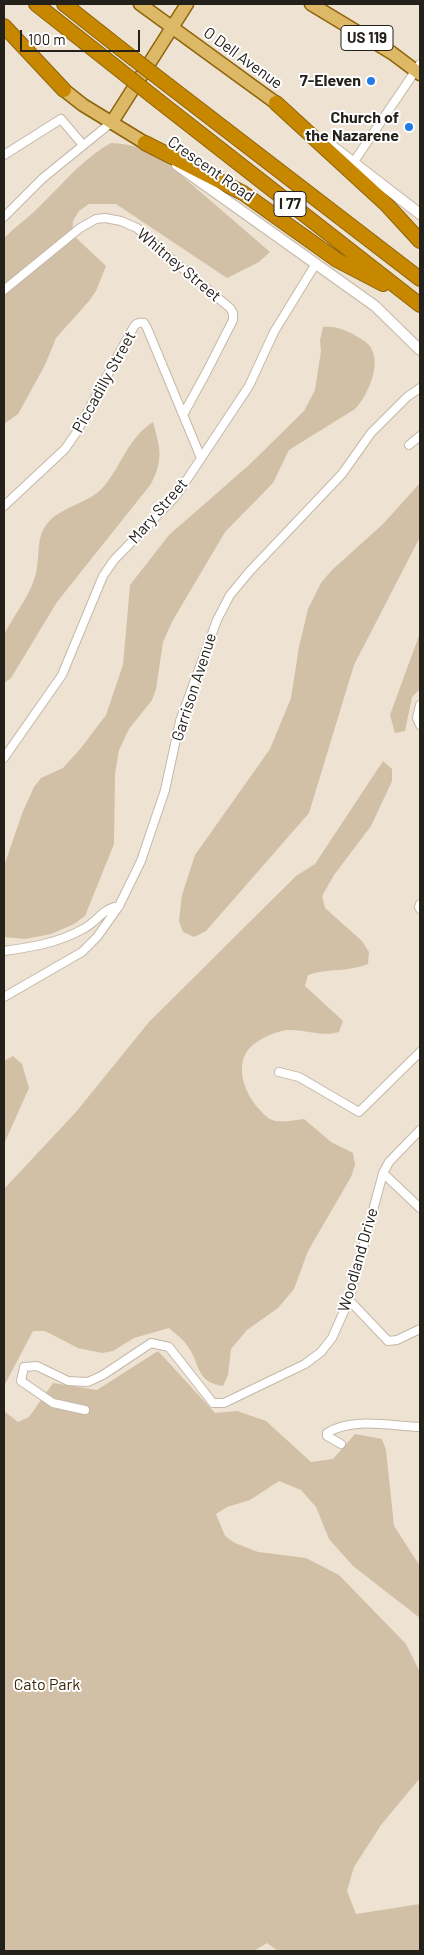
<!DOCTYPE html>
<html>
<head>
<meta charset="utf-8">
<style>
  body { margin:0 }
  #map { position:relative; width:424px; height:1955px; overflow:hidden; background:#eee2d2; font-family:Barlow,sans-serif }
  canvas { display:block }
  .frame { position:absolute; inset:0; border:5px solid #24201a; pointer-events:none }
  .scale { position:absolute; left:20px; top:30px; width:120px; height:22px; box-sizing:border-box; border:2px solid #24201a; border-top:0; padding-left:6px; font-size:15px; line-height:18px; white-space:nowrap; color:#24201a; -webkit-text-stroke:4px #fff; paint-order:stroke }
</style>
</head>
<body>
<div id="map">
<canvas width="424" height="1955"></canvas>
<div class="frame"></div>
<div class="scale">100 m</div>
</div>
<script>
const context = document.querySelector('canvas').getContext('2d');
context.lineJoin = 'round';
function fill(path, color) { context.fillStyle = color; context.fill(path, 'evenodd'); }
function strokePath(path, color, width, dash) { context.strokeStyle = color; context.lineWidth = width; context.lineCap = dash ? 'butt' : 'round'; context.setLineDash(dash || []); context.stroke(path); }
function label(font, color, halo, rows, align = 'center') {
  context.font = font + ' Barlow,sans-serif'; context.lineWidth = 4; context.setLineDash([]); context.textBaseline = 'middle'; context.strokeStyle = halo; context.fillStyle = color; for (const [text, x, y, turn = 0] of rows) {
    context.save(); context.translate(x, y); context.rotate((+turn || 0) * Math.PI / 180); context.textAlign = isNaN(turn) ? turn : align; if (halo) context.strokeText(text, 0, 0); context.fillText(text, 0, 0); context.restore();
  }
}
fill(new Path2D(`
  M111 143C129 144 145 148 160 157L270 252 259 262 227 278 116 204H89L79 211 73 221 72 234 106 266 96 291 89 301 56 338 45 365 18 414 4 424V238C15 227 28 218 39 207 62 185 82 159 111 143Z
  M323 327C335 326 342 329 353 334 358 337 365 341 369 345 383 363 368 395 355 409L289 450 273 483 225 532 173 620 163 642 156 689 152 700 129 729 119 750 115 774 114 844 85 916 74 924 51 934 25 939 4 937V866L23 811 34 787 41 778 63 768 81 748 106 715 123 665 130 585 169 535 249 465 304 411 315 390 321 351 320 340Z
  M153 422C160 449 164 458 151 484L57 602 11 678 4 683C4 672 1 642 4 634 7 628 11 623 14 617 23 603 32 589 36 573 40 557 36 539 46 525 61 505 89 505 105 485 122 464 129 437 153 422Z
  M420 483V537L354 665 309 813 206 931 194 937 183 932 179 921 182 895 195 855 270 749 291 698 299 647 308 609 321 583 331 571 383 524Z
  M420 633V689L412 697 405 731 395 733 390 715Z
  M383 761 392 769V781L371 826 334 875 322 896 325 908 362 941 369 952 368 964C349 972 328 968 308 975L305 986 343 1021 339 1032C321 1037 308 1030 290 1030 279 1030 266 1036 257 1042 232 1057 242 1091 259 1109 262 1112 266 1117 270 1119 280 1124 293 1120 304 1119L331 1142 353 1153 355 1165 351 1177 308 1251 294 1289 278 1308 247 1330 231 1349 228 1375 223 1386C194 1382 201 1362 186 1344 182 1338 174 1333 169 1328L134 1338 113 1351 102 1353 78 1348 45 1331H33L4 1386V1189L76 1112 149 1022 296 876 315 864Z
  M13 1056 22 1064 29 1088 4 1144V1061Z
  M158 1351 215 1413 237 1411 266 1421 311 1462 333 1459 355 1434 382 1439 386 1450 394 1526 420 1566V1618L353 1566 329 1539 316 1507 301 1490 279 1481 250 1500 227 1507 216 1514 225 1536 235 1543 258 1552 306 1558 339 1575 406 1644 420 1672V1778L381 1825 354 1867 347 1891 356 1914 420 1904V1951H278L267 1943 254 1951H4V1411L18 1422 29 1417 53 1383 97 1390Z`), '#d1bfa6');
const minor = new Path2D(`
  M4 155 61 119 83 145
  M353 163 420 64
  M4 217 43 178 112 122
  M4 290 80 228 96 219 105 218 121 221 137 228 170 258 230 308 233 313V320L206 373 184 413
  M409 445 420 436
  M4 506 65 449 76 433 132 330C135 324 137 322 144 323L147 328 201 458
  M420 705 417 718 420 725
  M4 758 62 675 103 576 114 560 176 496 249 386 274 332 315 265
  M420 904 419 907 420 909
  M4 951C32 947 58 943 83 929 97 922 103 908 119 906
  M4 997 82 952 97 937 119 906 141 861 165 790 180 721 217 620 230 595 250 571 342 474 371 433 407 397 420 388
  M279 1072 299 1077 359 1112 420 1052
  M383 1173 420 1208
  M349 1300 388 1341 397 1340 420 1329
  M85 1410 53 1403 21 1381 24 1367 37 1366 68 1381 88 1382 103 1375 151 1343 169 1347 213 1403H224L305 1364 321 1352 332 1338 349 1300 383 1173 389 1162 420 1130
  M341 1444 327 1436V1433C352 1417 391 1426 420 1427`);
const tertiary = new Path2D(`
  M328 143 420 214
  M177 165 375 306 420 350`);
const primary = new Path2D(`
  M140 4 276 103
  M311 4 392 53 420 74
  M64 90 83 105 145 143
  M112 122 187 4`);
const motorway = new Path2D(`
  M36 4 112 64
  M64 4 121 49
  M4 26 64 90
  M169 86 420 279
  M160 102 420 305
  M276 103 386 204 420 241
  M145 143 243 193 337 260 383 284`);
strokePath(minor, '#c4b8a8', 10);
strokePath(tertiary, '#c4b8a8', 12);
strokePath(primary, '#8e6409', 15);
strokePath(motorway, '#8e6409', 16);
strokePath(minor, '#fff', 8);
strokePath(tertiary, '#fff', 10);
strokePath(primary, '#ddb866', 12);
strokePath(motorway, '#c78800', 14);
const motorwayBridge = new Path2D(`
  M121 49 169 86
  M112 64 160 102`);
strokePath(motorwayBridge, '#8e6409', 16, []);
strokePath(motorwayBridge, '#c78800', 14);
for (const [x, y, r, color] of [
  [371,81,5,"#227ce6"],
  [409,127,5,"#227ce6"]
]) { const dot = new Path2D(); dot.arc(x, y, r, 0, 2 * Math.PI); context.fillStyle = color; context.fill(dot); strokePath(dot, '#fff', 2); }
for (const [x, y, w] of [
  [367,38,52],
  [290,204,32]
]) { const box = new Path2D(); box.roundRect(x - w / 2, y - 12.5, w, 25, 4); context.fillStyle = '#fff'; context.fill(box); strokePath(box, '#24201a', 1); }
label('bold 15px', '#24201a', null, [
  ["US 119",367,38],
  ["I 77",290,204]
]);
label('16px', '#24201a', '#fff', [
  ["O Dell Avenue",243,58,36],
  ["Crescent Road",211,169,35],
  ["Whitney Street",179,265,40],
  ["Piccadilly Street",104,382,-61],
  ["Mary Street",158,511,-49],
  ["Garrison Avenue",194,687,-72],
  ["Woodland Drive",358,1260,-74]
]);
label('bold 16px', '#24201a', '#fff', [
  ["7-Eleven",361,81],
  ["Church of",399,118],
  ["the Nazarene",399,136]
], 'right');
label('16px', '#3c2705', '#fff', [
  ["Cato Park",47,1685]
]);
</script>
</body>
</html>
